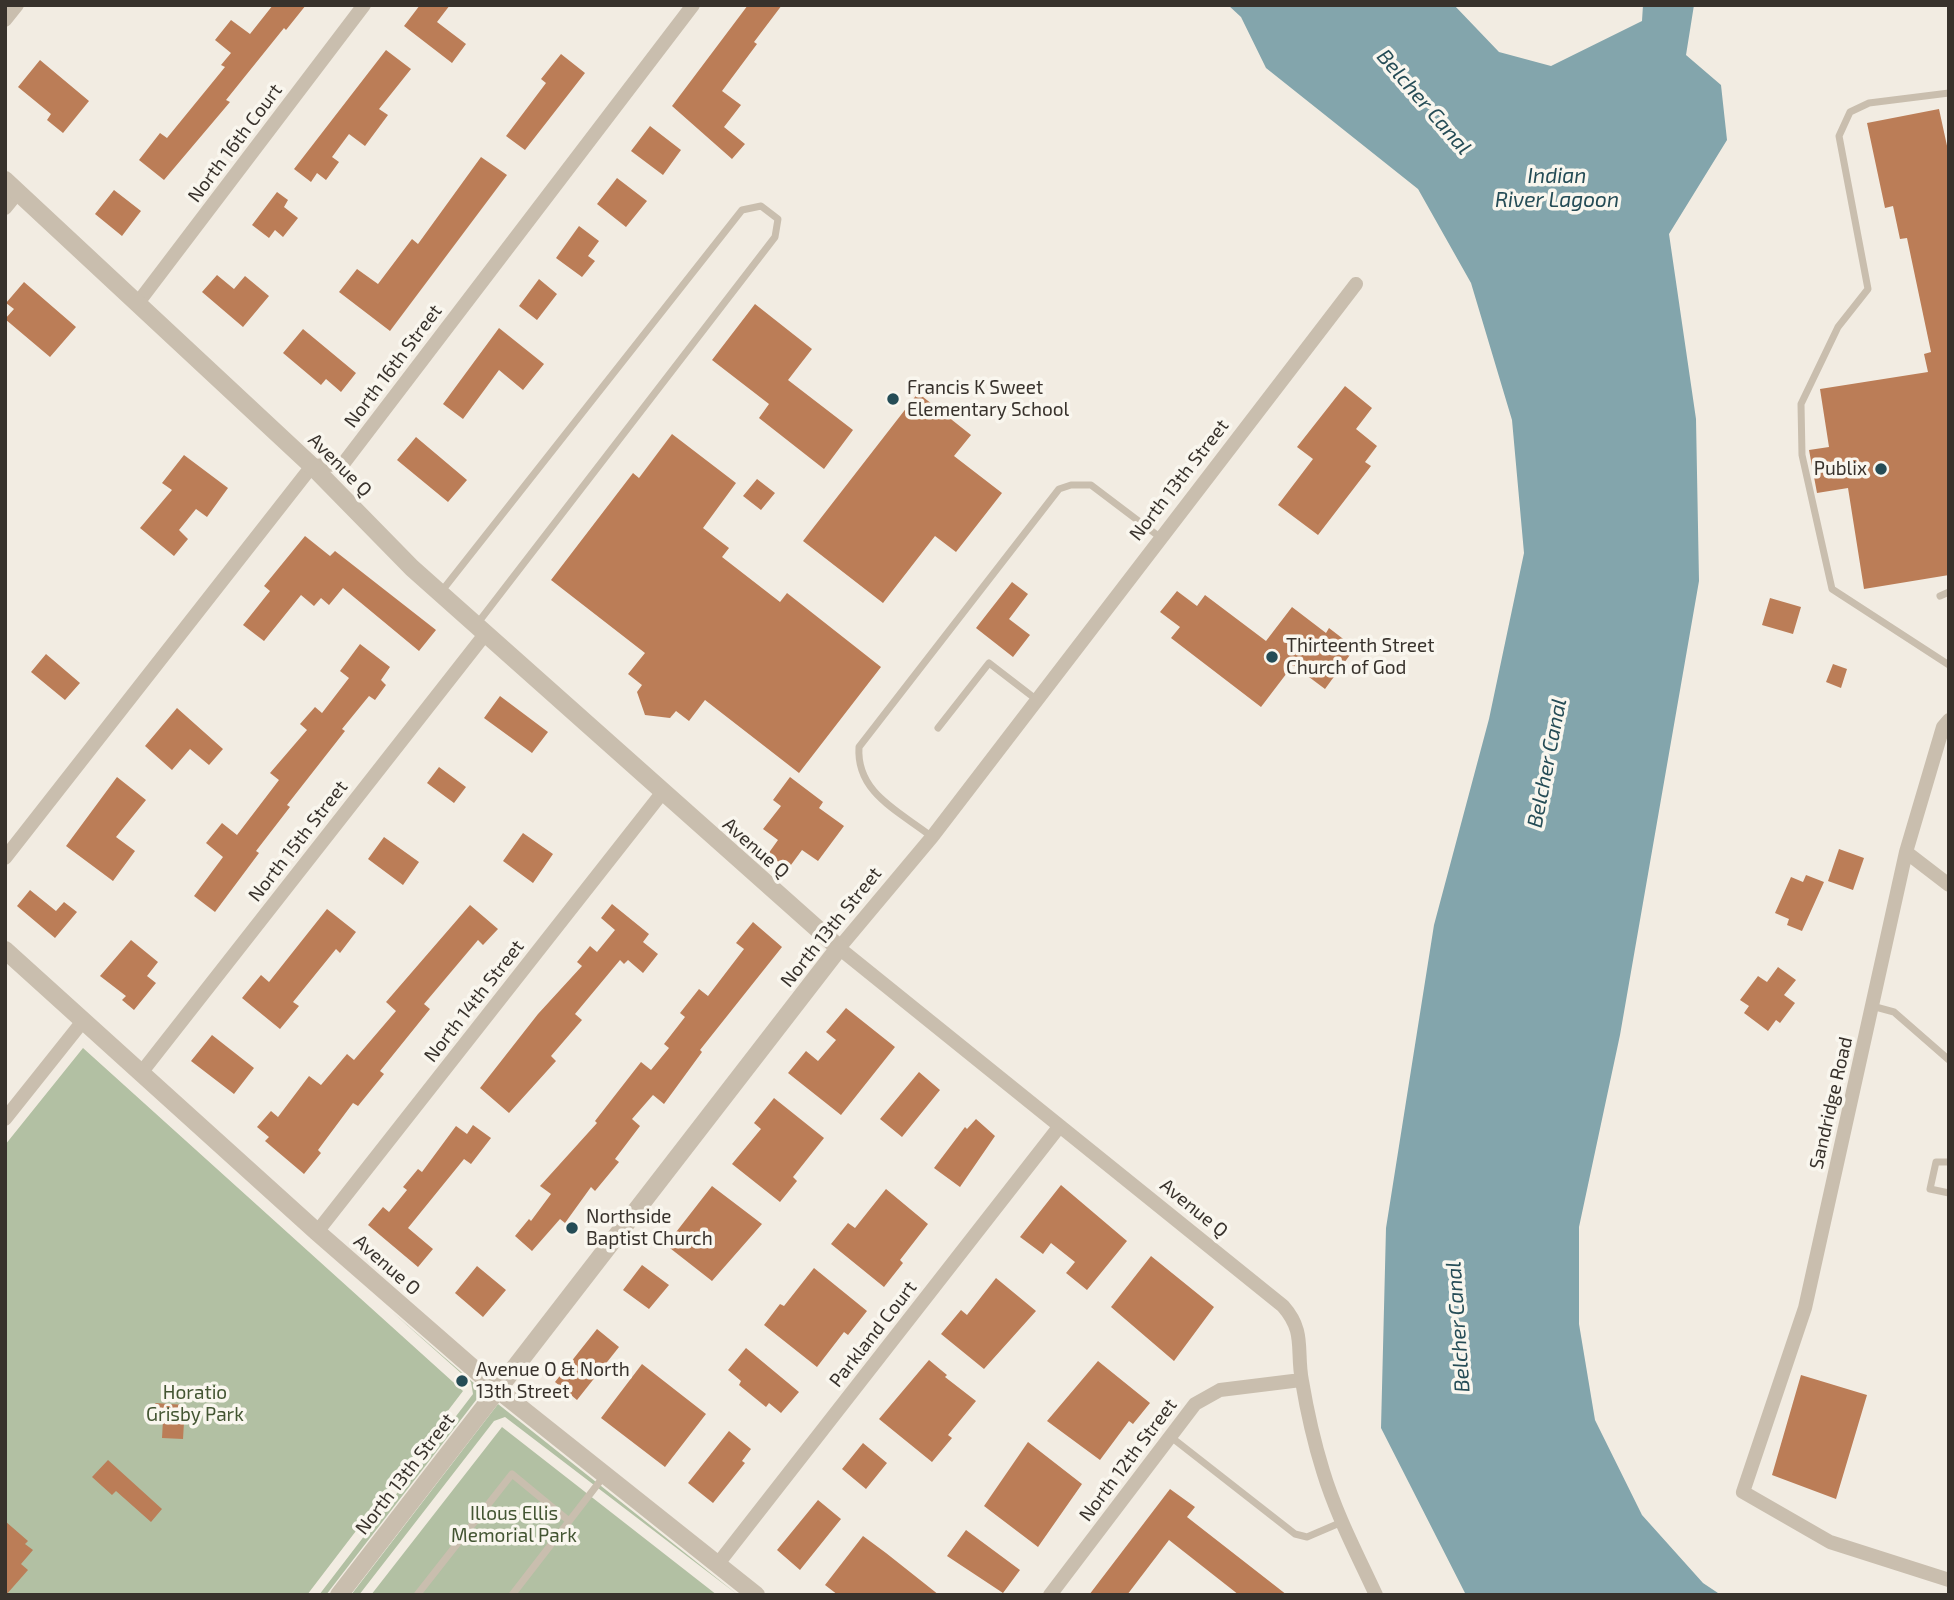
<!DOCTYPE html>
<html>
<head>
<meta charset="utf-8">
<style>
  body { margin:0 }
  #map { position:relative; width:1954px; height:1600px; overflow:hidden; background:#f2ece2; font-family:"Exo 2",sans-serif }
  canvas { display:block }
  .frame { position:absolute; inset:0; border:7px solid #38322c; pointer-events:none }
</style>
</head>
<body>
<div id="map">
<canvas width="1954" height="1600"></canvas>
<div class="frame"></div>
</div>
<script>
const context = document.querySelector('canvas').getContext('2d');
context.lineJoin = 'round';
function fill(path, color) { context.fillStyle = color; context.fill(path, 'evenodd'); }
function strokePath(path, color, width, dash) { context.strokeStyle = color; context.lineWidth = width; context.lineCap = dash ? 'butt' : 'round'; context.setLineDash(dash || []); context.stroke(path); }
function label(font, color, halo, rows, align = 'center') {
  context.font = font + ' "Exo 2",sans-serif'; context.lineWidth = 7; context.setLineDash([]); context.textBaseline = 'middle'; context.strokeStyle = halo; context.fillStyle = color; for (const [text, x, y, turn = 0] of rows) {
    context.save(); context.translate(x, y); context.rotate((+turn || 0) * Math.PI / 180); context.textAlign = isNaN(turn) ? turn : align; if (halo) context.strokeText(text, 0, 0); context.fillText(text, 0, 0); context.restore();
  }
}
fill(new Path2D(`
  M83 1048 463 1391 307 1595H5V1145Z
  M391 1311 483 1391 326 1595H319L473 1394 471 1382Z
  M498 1404 738 1595 505 1417 494 1421 359 1595H351Z
  M502 1427 717 1595H371Z`), '#b2c0a3');
fill(new Path2D(`
  M1228 5H1454L1499 52 1551 66 1642 21 1643 5H1694L1686 55 1721 85 1727 140 1669 234 1696 419 1699 581 1620 1035 1579 1227V1324L1595 1420 1642 1515 1703 1583 1721 1595H1466L1381 1428 1386 1228 1434 925 1489 719 1524 553 1512 420 1471 283 1418 189 1266 68 1241 17Z`), '#83a5ac');
fill(new Path2D(`
  M273 5H306L286 30 284 28 226 100 230 102 164 180 139 160 160 133 167 138 225 67 221 65 231 53 215 40 231 20 250 34Z
  M420 5H450L437 22 466 44 452 63 404 26Z
  M748 5H782L754 42 757 44 722 91 741 105 724 127 745 144 732 159 672 106Z
  M386 50 411 69 379 109 388 115 365 146 349 134 332 157 339 162 326 180 317 173 311 182 294 169Z
  M561 54 585 73 525 150 506 136 546 83 541 79Z
  M40 60 89 101 63 133 47 120 51 114 18 87Z
  M1939 109 1949 155V575L1864 589 1848 488 1817 493 1809 450 1829 447 1820 389 1928 372 1924 354 1931 352 1907 238 1900 239 1893 206 1885 208 1867 123Z
  M650 126 681 150 663 175 631 151Z
  M481 157 507 175 390 331 339 292 357 269 378 284 412 239 418 244Z
  M617 178 647 201 626 227 597 204Z
  M114 190 141 211 122 236 95 214Z
  M277 192 288 200 284 207 298 218 283 237 275 230 269 238 252 225Z
  M579 226 599 241 588 256 595 261 582 277 556 258Z
  M217 275 234 289 245 276 269 296 243 327 202 292Z
  M539 279 557 294 537 320 519 306Z
  M24 282 76 327 50 357 5 319 14 309 6 303Z
  M755 304 812 349 788 380 853 430 824 469 759 418 769 404 712 360Z
  M499 328 544 364 523 390 499 370 463 419 443 404Z
  M303 329 356 373 341 392 326 379 321 385 283 353Z
  M1345 386 1372 408 1356 429 1377 446 1365 462 1371 466 1318 535 1278 505 1313 459 1297 447Z
  M918 393 971 435 954 456 1002 493 956 552 935 536 883 603 803 541Z
  M672 434 736 483 703 528 729 548 722 557 780 602 787 593 881 667 799 773 705 700 689 721 676 711 670 718 645 715 637 692 642 685 628 674 645 653 551 580 633 473 639 478Z
  M416 437 467 480 448 502 397 460Z
  M184 455 228 488 207 517 196 509 179 530 188 539 174 556 140 528 172 490 162 483Z
  M757 479 775 493 761 510 743 496Z
  M305 536 330 556 335 551 436 630 419 651 343 588 329 605 321 598 314 606 301 595 264 641 243 625 270 591 264 586Z
  M1012 582 1028 594 1009 619 1030 635 1013 657 976 628Z
  M1177 591 1197 606 1205 595 1266 641 1292 607 1326 633 1329 628 1355 648 1325 689 1293 665 1261 707 1171 638 1180 627 1160 612Z
  M1770 598 1801 607 1793 634 1762 625Z
  M360 644 390 667 381 680 386 685 375 700 369 696 342 729 345 731 287 805 290 807 256 851 259 853 215 912 194 896 223 857 206 843 222 823 237 835 279 780 270 773 307 730 300 724 315 707 322 713 349 678 340 671Z
  M46 654 80 683 65 700 31 672Z
  M1833 664 1847 669 1841 688 1826 682Z
  M500 696 548 732 532 753 484 718Z
  M177 708 223 749 209 765 190 749 172 770 145 746Z
  M439 767 466 787 454 803 427 783Z
  M117 777 146 800 116 837 135 851 113 881 66 846Z
  M790 777 823 802 819 808 844 826 818 861 802 850 788 869 768 854 778 840 763 829 781 806 773 800Z
  M523 833 553 854 533 883 503 861Z
  M384 837 419 862 403 885 368 859Z
  M1839 849 1864 858 1853 890 1828 881Z
  M1806 875 1824 882 1802 931 1787 925 1789 919 1775 913 1791 877 1803 882Z
  M30 890 56 911 64 902 77 912 55 938 17 906Z
  M612 904 649 934 643 942 658 954 643 973 628 960 624 964 620 960 575 1014 582 1020 551 1056 556 1061 509 1113 480 1088 538 1014 582 966 577 962 590 946 597 952 615 930 601 918Z
  M470 905 498 929 483 945 478 940 424 1004 430 1009 380 1071 384 1074 358 1106 353 1103 318 1150 321 1153 304 1174 265 1141 269 1137 257 1127 271 1111 278 1117 309 1076 321 1085 347 1054 354 1060 396 1011 386 1002Z
  M327 909 356 932 340 953 336 949 293 1002 299 1006 280 1029 242 998 261 975 269 982Z
  M753 922 782 947 700 1050 702 1052 664 1104 653 1095 632 1119 640 1126 615 1159 619 1162 595 1191 591 1187 565 1223 560 1219 532 1251 515 1236 529 1219 531 1221 551 1194 540 1186 597 1123 595 1121 641 1062 651 1070 669 1048 664 1044 685 1017 680 1013 699 989 708 996 744 949 736 943Z
  M131 940 158 962 147 976 156 983 134 1010 122 1000 126 996 100 976Z
  M1778 967 1796 980 1784 995 1795 1003 1780 1023 1776 1020 1768 1031 1744 1013 1749 1006 1740 1000 1758 976 1767 982Z
  M846 1008 895 1047 841 1115 788 1073 806 1051 818 1061 836 1040 826 1032Z
  M212 1035 254 1068 234 1094 191 1061Z
  M919 1072 940 1090 902 1137 880 1119Z
  M774 1098 824 1138 793 1177 797 1181 780 1202 732 1164 761 1129 754 1123Z
  M976 1119 995 1136 960 1187 934 1168 965 1127 967 1129Z
  M473 1125 491 1138 471 1164 464 1159 408 1228 433 1249 418 1267 368 1225 383 1207 389 1212 407 1190 403 1187 418 1169 422 1172 456 1126 467 1134Z
  M1061 1185 1127 1241 1087 1290 1066 1273 1075 1262 1051 1243 1043 1254 1020 1237Z
  M712 1186 762 1224 712 1281 666 1245Z
  M886 1189 928 1224 900 1260 903 1263 884 1287 831 1244 848 1223 855 1228Z
  M1151 1256 1214 1307 1174 1361 1111 1307Z
  M642 1265 669 1285 649 1309 623 1290Z
  M477 1266 506 1290 483 1317 455 1293Z
  M814 1268 867 1311 848 1335 844 1332 817 1367 764 1325 780 1304 784 1306Z
  M996 1278 1036 1311 984 1369 941 1334 961 1310 967 1315Z
  M597 1329 619 1347 577 1400 555 1382Z
  M746 1348 799 1392 781 1413 769 1403 766 1407 739 1385 741 1381 728 1370Z
  M929 1360 947 1375 945 1377 976 1401 948 1435 952 1438 932 1462 879 1419Z
  M1098 1361 1150 1403 1133 1424 1129 1421 1100 1460 1047 1421Z
  M642 1364 706 1414 665 1467 601 1418Z
  M1801 1375 1867 1395 1836 1499 1772 1475Z
  M155 1403 185 1405 183 1439 162 1438 163 1420H154Z
  M729 1431 751 1449 742 1461 745 1463 713 1503 688 1483Z
  M1028 1442 1082 1484 1038 1547 984 1506Z
  M863 1443 887 1463 866 1489 842 1469Z
  M108 1460 162 1509 151 1522 116 1491 112 1495 92 1477Z
  M1170 1489 1195 1507 1187 1517 1287 1595H1239L1169 1540 1127 1595H1089Z
  M818 1500 841 1519 800 1570 777 1550Z
  M5 1521 28 1541 25 1544 33 1550 21 1564 28 1570 6 1595Z
  M966 1530 1020 1570 1003 1593 947 1556Z
  M863 1536 886 1553 939 1595H838L825 1585Z`), '#bb7d57');
strokePath(new Path2D(`
  M1949 93 1869 103 1850 112 1839 136 1868 289 1838 327 1801 404 1802 455 1832 589 1949 665
  M441 592 742 210 761 206 778 219 775 237 477 624
  M1940 596 1949 592
  M938 728 989 663 1037 700
  M932 837C899 811 856 793 859 747L1059 489 1071 485H1091L1161 538
  M1872 1006 1894 1012 1949 1060
  M1949 1162H1936L1930 1189 1949 1193
  M1171 1437 1295 1534 1307 1537 1342 1522
  M417 1595 512 1474 569 1521
  M512 1595 604 1476`), '#c9beae', 7);
strokePath(new Path2D(`
  M5 20 17 5
  M5 208 18 192
  M1356 284 932 837 839 948 1283 1306C1306 1332 1296 1350 1302 1381 1307 1411 1314 1442 1323 1471 1336 1514 1357 1554 1376 1595
  M137 304 364 5
  M1949 720 1943 727 1906 852 1805 1308 1743 1492 1830 1542 1949 1580
  M1906 852 1949 885
  M5 858 312 466 343 464 693 5
  M141 1073 486 633
  M5 1119 83 1021
  M317 1232 662 793
  M717 1565 1059 1127
  M1050 1595 1195 1404 1220 1390 1301 1380`), '#c9beae', 14);
strokePath(new Path2D(`
  M5 180 312 466 412 568 839 948 339 1595
  M5 950 317 1232 497 1389 756 1595`), '#c9beae', 18);
for (const [x, y, r, color] of [
  [893,399,7,"#254c56"],
  [1881,469,7,"#254c56"],
  [1272,657,7,"#254c56"],
  [572,1228,7,"#254c56"],
  [462,1381,7,"#254c56"]
]) { const dot = new Path2D(); dot.arc(x, y, r, 0, 2 * Math.PI); context.fillStyle = color; context.fill(dot); strokePath(dot, '#f9f6ee', 2.5); }
label('19px', '#38322c', '#f9f6ee', [
  ["North 16th Court",235,143,-53],
  ["North 16th Street",393,366,-53],
  ["Avenue Q",340,465,45],
  ["North 13th Street",1179,480,-52],
  ["North 15th Street",298,841,-52],
  ["Avenue Q",756,848,41],
  ["North 13th Street",831,927,-51],
  ["North 14th Street",474,1001,-52],
  ["Sandridge Road",1831,1103,-77],
  ["Avenue Q",1194,1208,39],
  ["Avenue O",387,1265,41],
  ["Parkland Court",873,1334,-52],
  ["North 12th Street",1128,1460,-53],
  ["North 13th Street",405,1474,-52]
]);
label('19px', '#38322c', '#f9f6ee', [
  ["Francis K Sweet",907,388],
  ["Elementary School",907,410],
  ["Publix",1867,469,"right"],
  ["Thirteenth Street",1286,646],
  ["Church of God",1286,668],
  ["Northside",586,1217],
  ["Baptist Church",586,1239],
  ["Avenue O & North",476,1370],
  ["13th Street",476,1392]
], 'left');
label('19px', '#435532', '#f9f6ee', [
  ["Horatio",195,1393],
  ["Grisby Park",195,1415],
  ["Illous Ellis",514,1514],
  ["Memorial Park",514,1536]
]);
label('italic 21px', '#254c56', '#f9f6ee', [
  ["Belcher Canal",1424,102,49],
  ["Indian",1557,176],
  ["River Lagoon",1557,200],
  ["Belcher Canal",1547,763,-79],
  ["Belcher Canal",1458,1327,-94]
]);
</script>
</body>
</html>
